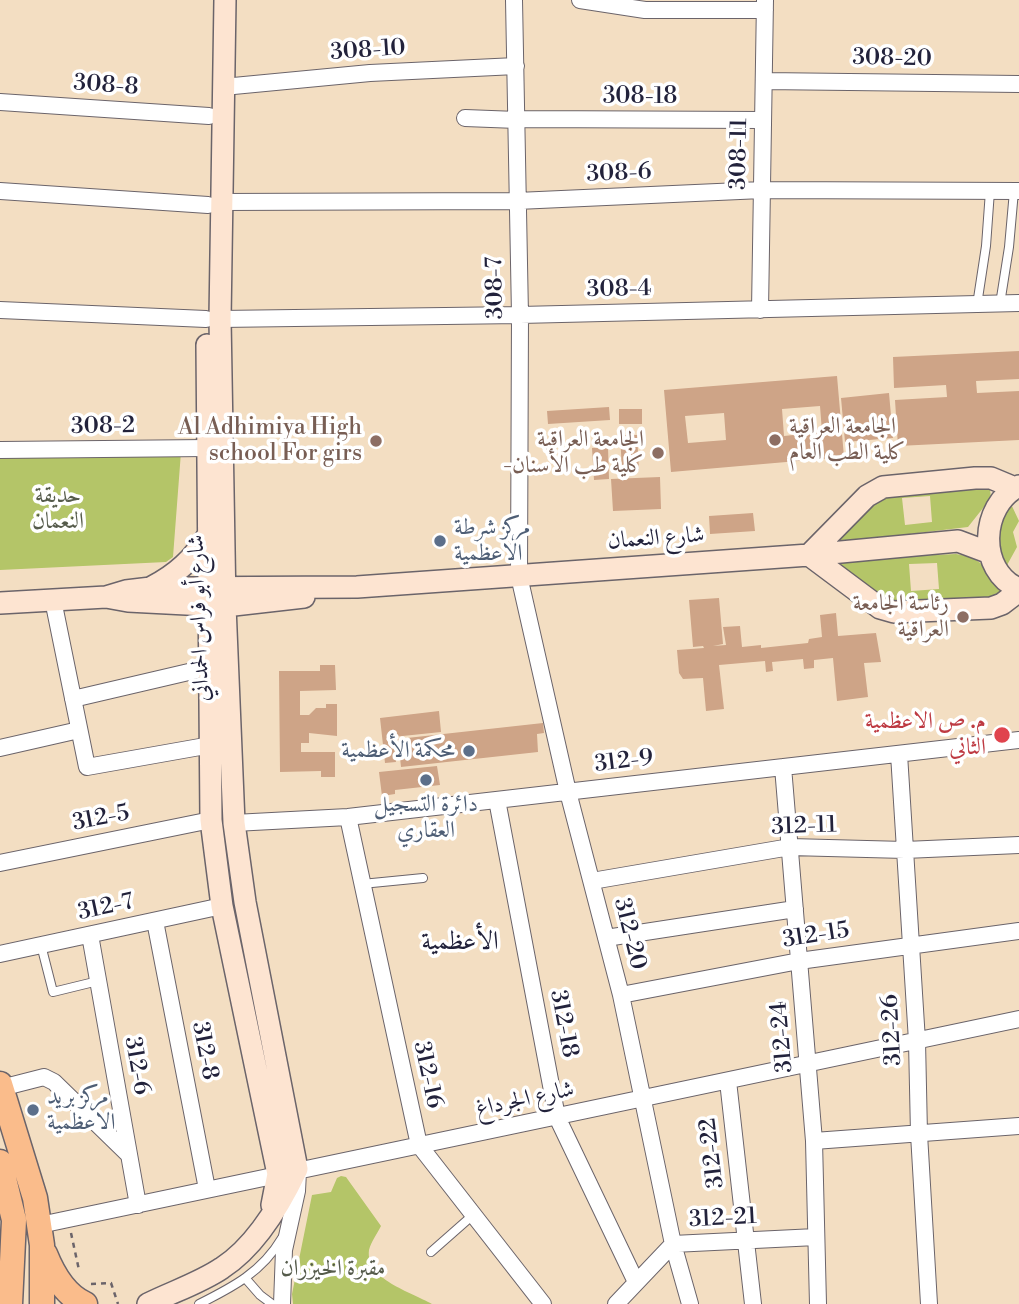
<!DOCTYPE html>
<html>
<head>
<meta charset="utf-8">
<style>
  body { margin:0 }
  canvas { display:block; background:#f3dec2 }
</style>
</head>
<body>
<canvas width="1019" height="1304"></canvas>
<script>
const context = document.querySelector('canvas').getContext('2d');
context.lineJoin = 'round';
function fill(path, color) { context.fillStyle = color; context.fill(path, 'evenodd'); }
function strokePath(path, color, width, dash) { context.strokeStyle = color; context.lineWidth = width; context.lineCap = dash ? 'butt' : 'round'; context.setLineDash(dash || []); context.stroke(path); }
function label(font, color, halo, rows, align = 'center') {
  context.font = font + ' "Libre Bodoni",Amiri,serif'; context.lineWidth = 7; context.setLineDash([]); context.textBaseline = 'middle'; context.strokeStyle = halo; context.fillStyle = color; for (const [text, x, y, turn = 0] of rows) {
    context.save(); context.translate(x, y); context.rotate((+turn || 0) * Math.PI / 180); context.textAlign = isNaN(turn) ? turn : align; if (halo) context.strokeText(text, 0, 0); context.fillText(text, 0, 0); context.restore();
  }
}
fill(new Path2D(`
  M0 451 181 452 173 557 166 562 0 570Z
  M985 485 990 489 991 498 968 527 834 543 880 494ZM930 496 932 522 905 525 902 498Z
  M1011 504 1019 521 1013 532 1017 547 1006 567C996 542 995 526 1011 504Z
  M956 554C986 559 991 573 1006 596L887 607 832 560ZM937 563 939 589 911 591 909 564Z
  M341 1176 346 1177 381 1226C377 1234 371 1242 369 1250 365 1279 411 1292 432 1304H293L292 1294 312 1195 331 1192 337 1178Z`), '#b4c568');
fill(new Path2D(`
  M1019 351V379L976 381 977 393 1019 391V440L898 446 895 400 947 397 946 385 894 388 893 357Z
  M837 376 844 457 671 472 664 390ZM820 406 822 432 784 436 782 409ZM724 413 726 440 688 443 685 416Z
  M889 393 893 438 845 442 841 398Z
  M609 407 610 420 548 424 547 411Z
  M619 409H642V424H619Z
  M620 435H637L639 470H622Z
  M608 447 609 479 594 480 592 448Z
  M660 477 661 509 613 511 611 479Z
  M753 513 755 531 710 534 709 516Z
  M719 598 723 644 713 646 726 645 723 627 740 626 742 647 761 645V648L808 643 809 639 822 637 820 615 836 613 838 636 876 633 881 662 864 663 868 697 837 701 833 658 814 660V668L804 669 803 659 772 662 773 671 766 672 765 661 719 665 724 709 706 711 703 678 683 679 679 673 677 650 704 648 703 646 693 647 689 600Z
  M320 665H335L336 690 300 691V715H309L316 708H326V704H337V736L309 733V743H301V752H335V777H321V771L280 772 279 671H320Z
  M439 711 441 732 393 737 396 762 385 763 380 718Z
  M543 723 544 733 537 734 538 752 401 767 398 739Z
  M437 766 440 785 395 790V794L382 796 379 772Z`), '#cea487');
const lane = new Path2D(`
  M1000 304 1009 247 1014 191
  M977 305 986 246 990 191
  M362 884 423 878
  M41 945 53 992 98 981
  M431 1252 473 1215
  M246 1279 260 1295 272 1304
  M199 1304C233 1287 262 1272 282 1238`);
const street = new Path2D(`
  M514 0 520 315 519 576 568 792 621 995 673 1244 690 1304
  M580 0 645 10H765
  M764 81 1019 84
  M223 87 370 73 516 66
  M0 102 209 116
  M465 118 517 120
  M517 119 763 120
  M0 191 208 205
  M221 202 517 201 762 190 1019 191
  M0 310 206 319
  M760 310 765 0
  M220 319 520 315 1019 303
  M0 450 207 448
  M53 600 87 767 211 745
  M73 699 210 667
  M0 748 79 730
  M899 754 917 1041 919 1134 929 1304
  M783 767 814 1141 818 1304
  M497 800 557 1117 636 1282
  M348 817 419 1145 543 1304
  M234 823 348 817 1019 740
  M0 863 211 820
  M592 881 790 847 905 850 1019 845
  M155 921 207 1189
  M90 935 138 1205
  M606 938 795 909
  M0 954 222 906
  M621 995 799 961 1019 931
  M728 1081 753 1304
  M1 1088 44 1077 54 1082 128 1154
  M814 1141 1019 1126
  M40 1225 1019 1019
  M282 1304 284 1250 297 1191 298 1172
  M616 1304 673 1244 816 1237`);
const secondary = new Path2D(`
  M207 345 211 820 222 906 278 1174 272 1205
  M1019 486C980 505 977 571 1019 589
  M1015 488 991 478H975L883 487 867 496 809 555 880 608 894 612 991 608 1002 604 1019 591
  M152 587C177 574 193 559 208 535
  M106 597 126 591 151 588 357 587 809 555 958 541 990 553
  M0 603 106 597 128 601 225 606 304 597
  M148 1304C172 1292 200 1283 222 1268 256 1246 280 1205 297 1169L245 902 234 823 225 606 220 319 225 0`);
const primary = new Path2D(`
  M0 1084 35 1198 42 1245V1304
  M0 1162 14 1220 10 1304
  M45 1254C53 1274 65 1295 85 1304`);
strokePath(lane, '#6b646a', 10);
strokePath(street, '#6b646a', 18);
strokePath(secondary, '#6b646a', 24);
strokePath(primary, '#6b646a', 27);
strokePath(new Path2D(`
  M71 1233 79 1270
  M91 1284 111 1283 118 1304`), '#6b646a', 2.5, [5, 5]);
strokePath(lane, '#fff', 8);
strokePath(street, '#fff', 16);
strokePath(secondary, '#fde4d1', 21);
strokePath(primary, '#fabc8b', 24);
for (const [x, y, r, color] of [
  [775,440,7,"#8d6e63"],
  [376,441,7,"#8d6e63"],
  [658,453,7,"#8d6e63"],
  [440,541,7,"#5c6f8a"],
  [963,617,7,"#8d6e63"],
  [1002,735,9,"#e0444e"],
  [469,751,7,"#5c6f8a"],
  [426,780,7,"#5c6f8a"],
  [33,1110,7,"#5c6f8a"]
]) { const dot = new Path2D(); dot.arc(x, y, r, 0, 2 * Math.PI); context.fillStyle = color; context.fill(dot); strokePath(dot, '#fff', 2.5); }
label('23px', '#22223b', '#fff', [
  ["308-10",368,51,-4],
  ["308-20",892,59,1],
  ["308-8",106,86,4],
  ["308-18",640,97],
  ["308-11",740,154,-89],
  ["308-6",619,174,-2],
  ["308-7",496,288,-91],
  ["308-4",619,290,-1],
  ["308-2",103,427,-1],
  ["شارع النعمان",656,539,-4],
  ["شارع أبو فراس الحمداني",200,618,-92],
  ["312-9",624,762,-7],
  ["312-5",101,819,-11],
  ["312-11",804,827,-2],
  ["312-7",106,908,-12],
  ["312-20",629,934,76],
  ["312-15",816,936,-9],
  ["312-18",563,1024,79],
  ["312-26",893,1030,-93],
  ["312-24",783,1037,-95],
  ["312-8",204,1051,79],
  ["312-6",136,1066,80],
  ["312-16",427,1075,78],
  ["شارع الجرداغ",525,1100,-12],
  ["312-22",713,1153,-97],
  ["312-21",723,1219,-3]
]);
label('23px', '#785e54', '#fff', [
  ["الجامعة العراقية",789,427,"left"],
  ["كلية الطب العام",789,453,"left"],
  ["Al Adhimiya High",362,428],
  ["school For girs",362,454],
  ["الجامعة العراقية",644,440],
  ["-كلية طب الأسنان",644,466],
  ["رئاسة الجامعة",949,604],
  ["العراقية",949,630]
], 'right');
label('23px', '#555b4b', '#fff', [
  ["حديقة",58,496],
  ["النعمان",58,522],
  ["مقبرة الخيزران",333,1269]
]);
label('23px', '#4e5e75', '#fff', [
  ["مركز شرطة",454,528],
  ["الاعظمية",454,554],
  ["محكمة الأعظمية",455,751,"right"],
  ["دائرة التسجيل",426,805,"center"],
  ["العقاري",426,831,"center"],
  ["مركز بريد",47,1097],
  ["الاعظمية",47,1123]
], 'left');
label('23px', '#be3a42', '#fff', [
  ["م. ص الاعظمية",986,722],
  ["الثاني",986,748]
], 'right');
label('26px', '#22223b', '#fff', [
  ["الأعظمية",460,943]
]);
</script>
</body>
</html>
